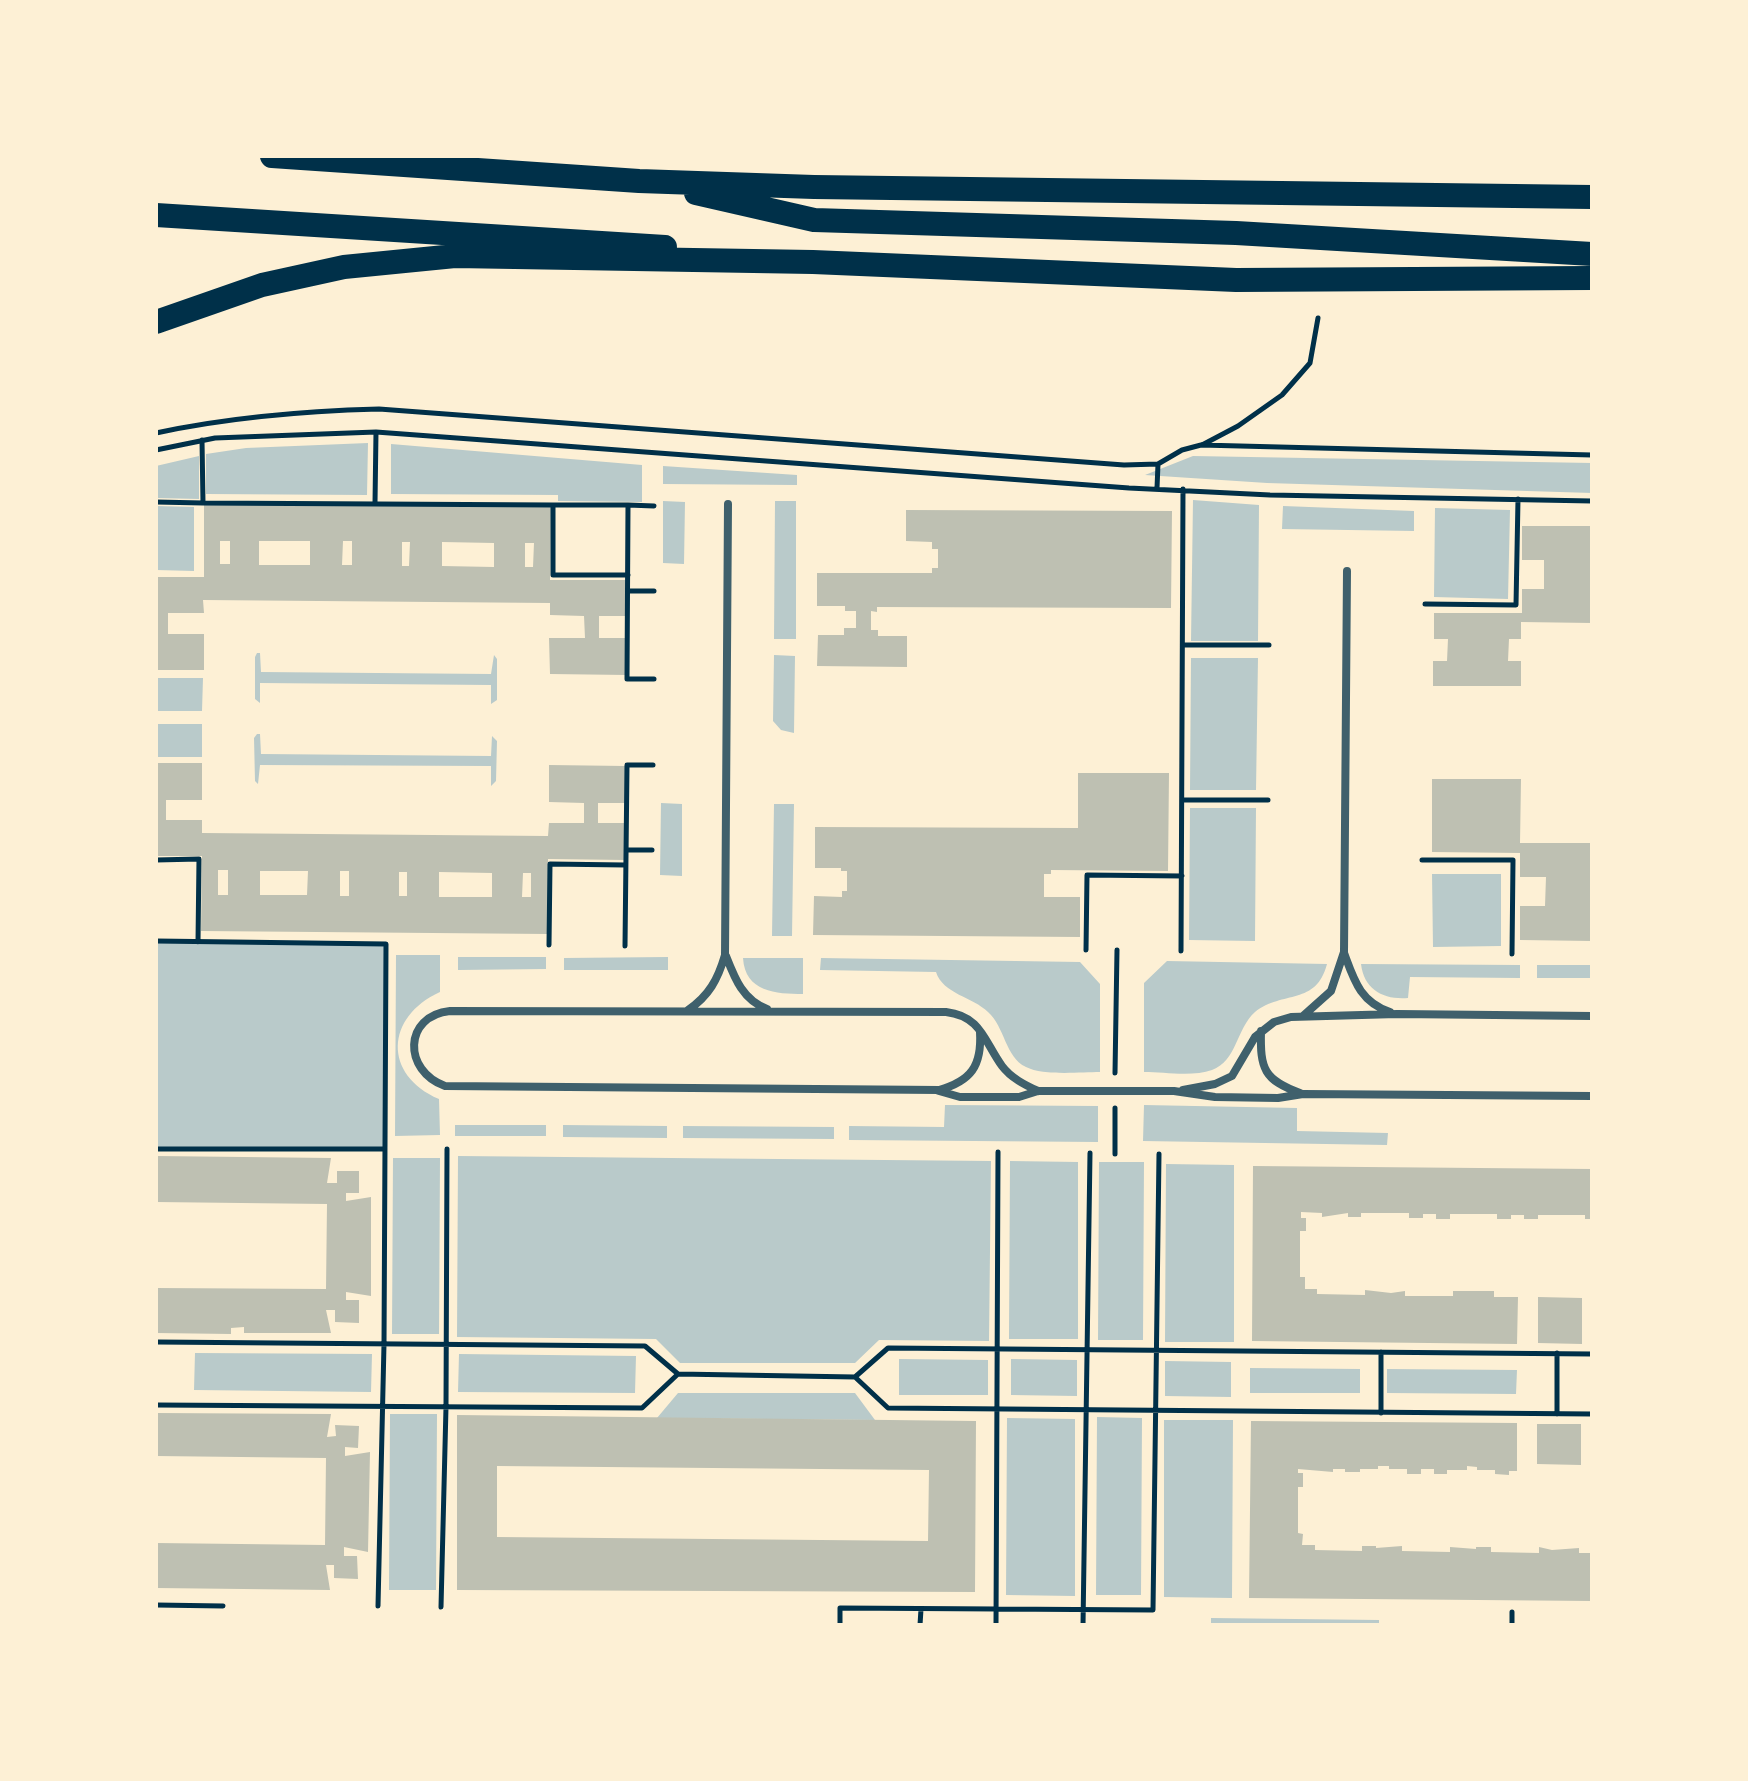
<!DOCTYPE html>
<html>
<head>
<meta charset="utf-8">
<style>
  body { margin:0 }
  #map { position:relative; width:1748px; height:1781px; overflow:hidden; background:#fdf0d5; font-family:"IBM Plex Sans",sans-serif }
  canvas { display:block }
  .frame { position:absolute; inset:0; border:158px solid #fdf0d5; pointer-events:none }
</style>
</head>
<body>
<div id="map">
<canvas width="1748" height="1781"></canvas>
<div class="frame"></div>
</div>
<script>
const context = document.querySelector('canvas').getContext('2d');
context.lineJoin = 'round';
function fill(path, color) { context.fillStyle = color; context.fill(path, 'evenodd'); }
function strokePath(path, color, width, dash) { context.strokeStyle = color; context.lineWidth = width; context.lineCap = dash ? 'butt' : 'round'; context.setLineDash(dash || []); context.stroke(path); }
fill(new Path2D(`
  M368 443 367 495 206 494V454L246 448Z
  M391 444 642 465V502L558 501V495L391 494Z
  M199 456V499L156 498V466Z
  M1193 456 1592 463V493L1267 483 1145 475Z
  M663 466 797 475V485L663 484Z
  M1193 500 1259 505 1258 641H1191Z
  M663 501 685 502 684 564 663 563Z
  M775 501H796V639H774Z
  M156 506 194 507V571L156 570Z
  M1283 506 1414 511V531L1282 529Z
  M1435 508 1510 510 1508 599 1434 597Z
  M257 653H260L261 672 491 674 494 655 497 659V700L491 704V685L260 683V703L255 699V657Z
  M774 655 795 656 794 733 781 730 773 721Z
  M1191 658H1258L1256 790H1190Z
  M156 678H203L202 711H156Z
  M156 724H202V757H156Z
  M257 734H260L261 754 491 756 492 736 497 741 496 781 491 786V766L260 765 258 784 255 781 254 738Z
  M661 803 682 804V876L660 875Z
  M774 804H794L792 936H772Z
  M1190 808H1256L1255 941 1189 940Z
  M1432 874H1501V946L1433 947Z
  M156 941 386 944 385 1149 156 1147Z
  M396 955H440V992C385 1017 383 1075 439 1099L440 1135 395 1136Z
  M458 957H546V969L458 970Z
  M668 957V970H564V958Z
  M743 958H803V994C776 994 745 992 743 958Z
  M821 958 1080 962 1100 984V1072C1080 1072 1043 1076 1026 1067 1005 1057 1005 1027 988 1012 973 997 943 994 936 972L820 970Z
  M1167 961 1327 964C1316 1006 1283 990 1255 1012 1236 1029 1237 1061 1212 1070 1193 1077 1164 1072 1144 1072V983Z
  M1361 964 1520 965V978L1410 977 1408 998C1384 1000 1364 990 1361 964Z
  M1537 965H1592V978H1537Z
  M945 1105 1098 1106V1142L849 1140V1126L944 1127Z
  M1144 1105 1297 1108V1131L1388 1133 1387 1145 1143 1141Z
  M455 1125H546V1136H455Z
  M563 1125 667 1126V1138L563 1137Z
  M683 1126 834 1127V1139L683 1138Z
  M458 1156 991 1161 989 1341 879 1340 855 1363H680L656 1339 457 1337Z
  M393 1158H440L439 1334H392Z
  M1010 1161 1078 1162V1339H1009Z
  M1099 1162H1144L1143 1340H1098Z
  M1166 1164 1234 1165V1342H1165Z
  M195 1353 372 1354 371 1392 194 1390Z
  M459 1354 636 1356 635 1393 458 1392Z
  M899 1359 988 1360V1395H899Z
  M1011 1359 1077 1360V1396L1011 1395Z
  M1165 1361 1231 1362V1397L1165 1396Z
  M1250 1368 1360 1369V1393H1250Z
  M1387 1369 1517 1370 1516 1394 1387 1393Z
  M678 1393H855L875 1420 657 1418Z
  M390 1414H437L436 1590H389Z
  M1097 1417 1142 1418 1141 1595H1096Z
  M1007 1418 1075 1419V1596L1006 1595Z
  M1164 1420H1233L1232 1598 1164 1597Z
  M1211 1618 1379 1620V1625H1211Z`), '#b9caca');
fill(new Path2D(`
  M204 503 551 505 550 580H627V616H599V638H627V675L550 674 549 638H585L584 616 550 615V603L203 600 204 613H168V634H204V670H156V577H204ZM220 541H230V564H220ZM259 541H310V565H259ZM343 541H352V565H342ZM402 542H410L409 566H402ZM442 542 494 543V567L442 566ZM525 543H534L533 567H525Z
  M906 510 1172 511 1171 608 877 607V612L871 611V630H878V636H907V667L817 666 818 635H844V628H856V611H845V606H817V573H932V568H938V549H932V542L906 541Z
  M1522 526H1592V623L1521 622V639H1509L1508 661H1521V686H1433V661H1447L1448 639H1434V613H1522V589H1544V560H1522Z
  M156 763H202V800H166V820H202V833L548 836 549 823H584V803L549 802V765L625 766V803H598V823H625V860L548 859V934L201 931 202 856H156ZM218 870H228V895H218ZM260 871H308L307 895H260ZM340 871H349V896H340ZM399 872H407V896H399ZM439 872 492 873V897H439ZM523 873H531V897H522Z
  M1078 773H1169L1168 871 1051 870V874H1044V897H1080V937L813 935 814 896 842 897V891H847V871H841V868H815V827L1078 828Z
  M1432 779H1521L1520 843H1592V941L1520 940V906H1545L1546 877H1520V853L1432 852Z
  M156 1156 331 1158 327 1183H337V1171H359V1193H346V1201L371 1197V1296L346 1292V1300H359V1323L335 1322V1310H326L331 1333H244V1327L231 1328V1334L156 1333V1288L326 1289 327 1204 156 1202Z
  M1253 1166 1592 1169V1219H1585V1215H1538V1219H1524V1215H1511V1219H1497V1214H1450V1219H1436V1214H1423V1218H1409V1213H1361V1217H1348V1213L1322 1217V1213L1301 1212V1218H1306V1231H1300V1277H1305V1289H1317V1294L1365 1295V1290L1391 1293 1405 1291V1296H1453V1291H1494V1297H1518L1517 1344 1252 1341Z
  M1538 1297 1582 1298V1344L1538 1343Z
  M156 1413 331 1414 327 1437 336 1436 335 1425 359 1426 358 1448 345 1447V1456L370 1452 368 1552 344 1547V1556H357L358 1579 334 1578V1565H326L330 1590 156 1588V1543L325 1545 326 1458 156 1456Z
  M457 1415 976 1421 975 1592 457 1590ZM497 1466 929 1470 928 1541 497 1537Z
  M1251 1421 1517 1423V1471H1509V1475L1495 1474V1470H1477V1467L1467 1466V1470H1447V1474H1434V1469H1421V1474H1407V1469H1389V1466H1378V1469H1360V1472H1345V1469H1333V1472L1298 1469V1473H1303V1487H1298V1533L1303 1534 1302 1545H1315V1550L1362 1551V1546H1376V1548L1402 1546V1551L1450 1552V1547L1476 1549V1547H1491V1552L1539 1553V1547L1552 1550 1579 1548V1553H1592V1601L1249 1598Z
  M1537 1424H1581V1465L1537 1464Z`), '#bec0b2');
strokePath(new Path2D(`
  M156 433C230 417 303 411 379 409L1124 465 1158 464 1182 450 1201 445 1592 455
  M1202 445 1238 426 1282 395 1310 363 1318 318
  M156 450 215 438 376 432 1129 488 1270 495 1592 501
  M1157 488 1158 464
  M156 502 203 503 202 440
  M203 503 553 505
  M375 503 376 432
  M628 575H553V505H628
  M628 591H654
  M1425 604 1516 605 1518 499
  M1183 645H1269
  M654 679H627L628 505 654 506
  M1182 800H1268
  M626 850H652
  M156 860 199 859 198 942
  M1422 860H1513L1512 954
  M156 941 386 944 384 1344 378 1606
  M549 945 550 864 625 865
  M625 946 627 765H653
  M1086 950 1087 875 1182 876
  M1181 951 1183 489
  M1115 1073 1117 950
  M1115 1108V1154
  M156 1149H385
  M156 1342 645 1346 678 1374 855 1377 888 1348 1592 1354
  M855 1377 888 1408 1592 1414
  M156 1405 642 1408 678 1374
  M1381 1413V1352
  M1557 1414V1353
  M156 1605 223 1606
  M441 1607 446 1407 447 1149
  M1512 1612V1625
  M840 1625V1608L1153 1610 1159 1154
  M920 1625 921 1609
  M996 1625 998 1152
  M1083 1625 1090 1153`), '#003049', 5);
strokePath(new Path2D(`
  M1344 953C1354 980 1360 1002 1390 1012
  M726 956C735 979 743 1000 767 1009
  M688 1010C709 996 718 979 725 955L728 504
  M1303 1016 1331 991 1344 952 1347 571
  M1261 1031C1260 1069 1264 1080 1300 1093
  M980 1032C982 1066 971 1081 939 1090L445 1086C403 1071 403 1016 450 1011L946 1012C981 1016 984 1041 1002 1066 1011 1078 1025 1085 1038 1091
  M1183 1090 1215 1084 1232 1076 1255 1037 1274 1022 1291 1017 1397 1014 1592 1016
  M939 1091 960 1097H1019L1038 1091H1174L1215 1097 1278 1098 1303 1094 1592 1096`), '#3f606c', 8);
strokePath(new Path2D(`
  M272 156 639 181 814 187 1592 197
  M696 193 814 220 1236 233 1592 254
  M156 215 665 247
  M156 322 262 285 344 267 455 256 813 262 1236 280 1592 278`), '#003049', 24);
</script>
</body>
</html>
